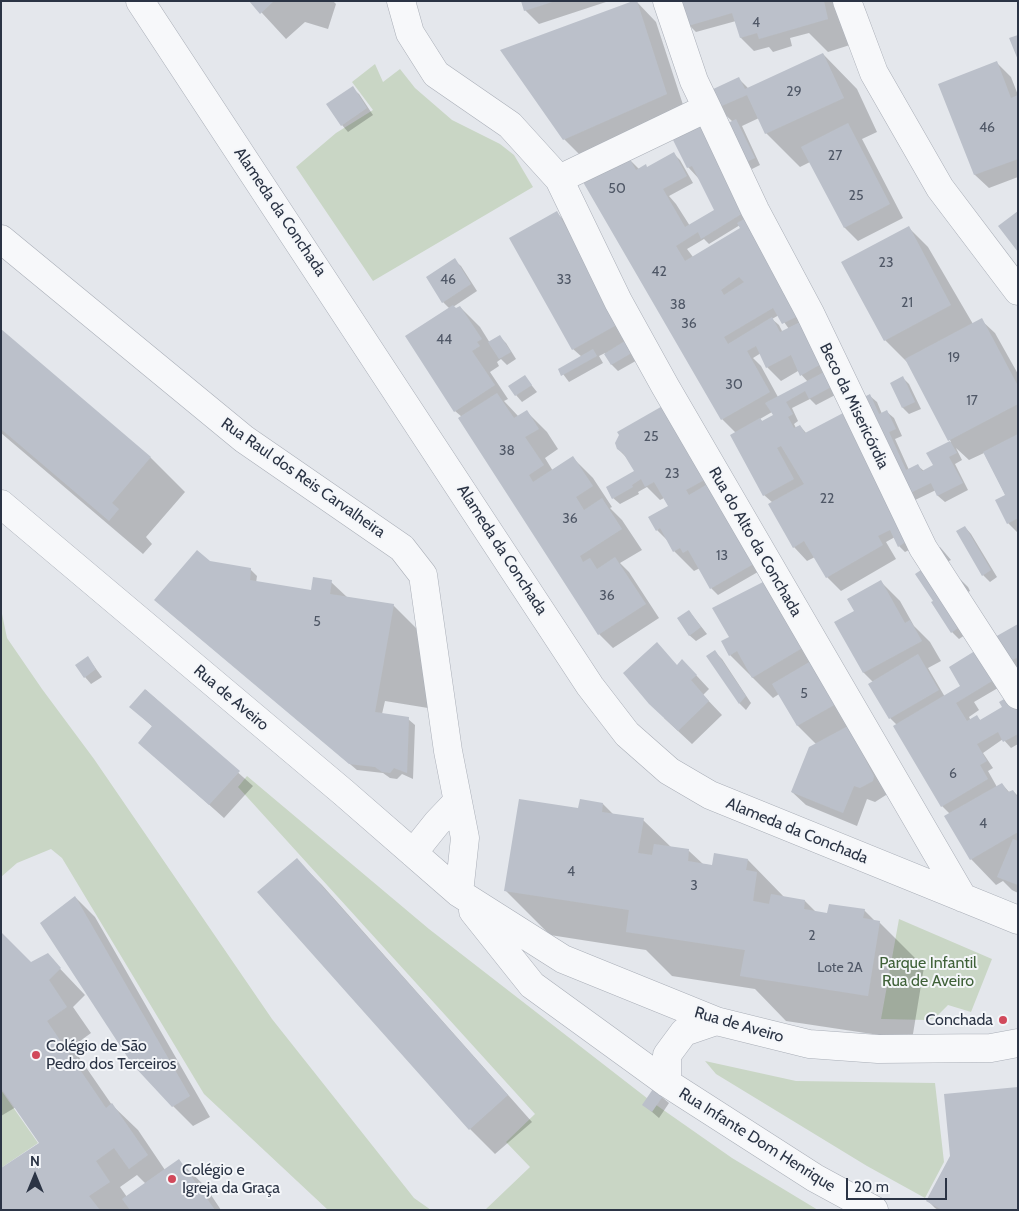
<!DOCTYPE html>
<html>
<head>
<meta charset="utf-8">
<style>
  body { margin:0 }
  #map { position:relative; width:1019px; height:1211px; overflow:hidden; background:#e4e7ec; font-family:Cabin,sans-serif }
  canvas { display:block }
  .frame { position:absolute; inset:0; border:2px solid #2b3445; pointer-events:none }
  .north { position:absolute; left:10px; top:1151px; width:50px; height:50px; -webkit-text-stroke:4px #f4f6f9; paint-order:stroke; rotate:0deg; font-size:14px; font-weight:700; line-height:20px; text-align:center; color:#2b3445 }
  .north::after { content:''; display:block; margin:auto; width:18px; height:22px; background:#2b3445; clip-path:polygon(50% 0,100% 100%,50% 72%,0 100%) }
  .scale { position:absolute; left:846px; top:1178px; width:101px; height:22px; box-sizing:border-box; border:2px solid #2b3445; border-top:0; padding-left:6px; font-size:15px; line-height:18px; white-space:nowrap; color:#2b3445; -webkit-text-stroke:4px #f4f6f9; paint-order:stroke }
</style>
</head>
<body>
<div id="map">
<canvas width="1019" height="1211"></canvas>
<div class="frame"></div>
<div class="north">N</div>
<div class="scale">20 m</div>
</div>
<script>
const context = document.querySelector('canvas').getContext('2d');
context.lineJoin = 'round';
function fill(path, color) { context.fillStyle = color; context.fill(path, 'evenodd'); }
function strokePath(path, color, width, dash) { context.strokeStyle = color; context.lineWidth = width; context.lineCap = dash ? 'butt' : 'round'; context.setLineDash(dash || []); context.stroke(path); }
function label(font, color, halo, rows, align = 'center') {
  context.font = font + ' Cabin,sans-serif'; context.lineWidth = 4; context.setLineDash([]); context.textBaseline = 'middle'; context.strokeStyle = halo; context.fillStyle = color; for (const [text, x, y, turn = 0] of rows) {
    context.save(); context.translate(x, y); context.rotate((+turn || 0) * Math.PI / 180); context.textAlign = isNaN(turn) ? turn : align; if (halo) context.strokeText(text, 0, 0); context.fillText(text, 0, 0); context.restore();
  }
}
fill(new Path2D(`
  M375 64 383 82 400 69 415 88 452 120 500 144 514 155 533 187 373 281 296 167 336 133 373 110 352 82Z
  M1 609 7 638 42 689 94 759 272 1019 414 1198 431 1210H328L204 1094 62 858 51 849 17 863 1 877Z
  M247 776 429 929 652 1102 732 1158 818 1210H485L530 1167 506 1142 535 1114 238 787Z
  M899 919 992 959 971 1012 948 1005 935 1018 926 1020 881 1019Z
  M705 1061 796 1081 935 1083 944 1162 925 1198 867 1166 716 1074Z
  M1 1090 38 1143 1 1168Z`), '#c9d6c5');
fill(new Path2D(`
  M251 1H333L336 4 328 29 305 22 286 39Z
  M522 1H609L539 24 525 10Z
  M636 1 656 22 686 114 584 159 564 139Z
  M682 1H843L853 44 828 52 809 33 790 38 792 46 773 52 769 47 754 51 741 38 736 21 696 32 689 25Z
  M823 54 857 89 877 132 862 139 903 218 858 241 845 228 810 162 800 167 766 133 759 118 742 126 760 165 752 169 745 162 733 122 718 108 739 79 749 89Z
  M997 63 1011 77 1018 95V177L989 188 975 175 940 85Z
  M352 88 359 94 373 115 348 132 342 125 328 105Z
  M700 120 839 393 816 405 810 399 792 408 798 421 794 424 796 428 800 426 807 434 913 548 905 552 899 546 895 537 886 542 896 559 841 591 827 577 815 557 807 561 794 547 773 503 764 495 736 433 722 419 628 158 639 169 648 168 674 154 680 160 693 183 669 196 676 204 690 226 716 210 700 180 688 167ZM740 225 742 228 693 257 687 249 704 239 709 244ZM779 315 789 329 783 333 779 325 772 319ZM761 353 767 367 781 381 798 371 808 382 778 397 761 366 753 358ZM772 412 774 416 763 422 760 419Z
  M556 212 570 226 641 358 618 371 612 365 605 353 599 356 603 363 569 382 560 370 582 357 573 349Z
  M908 227 928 247 973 324 981 320 995 333 1018 374V533L1008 523 1006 496 984 453 969 460 956 448 962 460 955 464 968 490 945 502 938 496 936 490 913 501 870 396 877 402 882 414 887 412 894 418 902 436 895 439 909 470 918 466 924 471 935 466 928 453 951 442 908 363 885 340Z
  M454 260 461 266 477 291 453 307 456 310 460 307 480 327 490 343 500 337 506 343 516 359 507 365 501 359 497 362 499 366 490 372 508 399 504 401 519 417 527 412 547 432 558 449 545 458 553 471 573 458 593 478 612 507 610 508 622 520 642 550 620 563 629 572 659 618 613 648 599 634 462 417 455 411 450 309 443 302Z
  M1 331 151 458 185 492 146 537 152 544 143 554 1 433Z
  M525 377 537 392 522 402 516 395Z
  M903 378 909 384 921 409 909 414 903 408Z
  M666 405 763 569 718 595 711 588 700 568 694 571 674 551 670 543 657 530 669 507 664 498 660 500 647 487 638 492 639 494 620 504 613 498 636 472 628 459 618 449Z
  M965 527 971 534 997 577 990 582 983 575Z
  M940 547 951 560 947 562 936 549Z
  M209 562 250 569 257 576 256 583 312 592 331 582 348 598 393 605 438 650 428 708 385 701 382 714 408 719 415 725 413 779 402 774 397 779 390 778 383 773 357 770 162 606Z
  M961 580 968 587 970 591 968 592 961 586 959 582Z
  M880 581 900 601 914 626 930 642 941 661 928 668 945 697 960 688 978 650 1003 685 974 702 979 710 969 717 971 721 977 717 981 721 1018 704V744L1011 748 1003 739 983 753 993 768 988 771 997 787 1002 784 1010 793 1013 791 1018 796V893L1012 890 1003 881 996 885 971 859 950 814 942 806 897 725 890 718 873 682 864 673 836 623 855 612Z
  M765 582 887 790 886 795 875 802 867 799 857 826 806 805 792 792 816 744 798 726 779 694 773 698 730 655V637Z
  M935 601 968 633 959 639 952 632Z
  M689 611 707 634 696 641 689 635Z
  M1018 626V668H1017L1010 661Z
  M715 652 722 659 751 703 746 710 740 704 708 656Z
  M88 658 102 677 91 684 85 677Z
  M678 666 696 675 709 689 703 695 722 715 692 744 664 718Z
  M146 690 253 786 224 818 140 743 153 727 131 707Z
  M603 804 614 815 643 820 672 848 689 851 703 864 713 866 748 860 785 898 805 901 816 912 828 914 864 910 876 922H879L924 967 912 1040 786 1021 755 989 672 976 646 950 550 935 505 890 579 810Z
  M297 860 322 885 532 1122 495 1154 470 1129Z
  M75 897 95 917 210 1117 193 1126 173 1106Z
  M1 934 31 964 47 955 85 995 73 1007 91 1033 72 1047 112 1105 138 1130 165 1170 179 1161 205 1186 221 1210H1L40 1143 16 1107 1 1116ZM137 1175 146 1184 127 1197 120 1187Z
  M662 1097 669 1103 659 1118 644 1105Z
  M951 1156 1018 1210H938L935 1208 928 1201Z`), '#0003');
fill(new Path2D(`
  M249 1H274L260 14Z
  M521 1H552V2L524 11Z
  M633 1H637L667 94 563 140 500 50Z
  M681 1H824L828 19 759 39 757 33 740 38 732 13 688 26Z
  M1018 35V60L1009 38Z
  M823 53 844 98 765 134 747 95 717 108 709 91 739 77 745 89Z
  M997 61 1011 98 1018 95V159L974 175 938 84Z
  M353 86 367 108 341 126 326 104Z
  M701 118 802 314 782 324 773 308 724 337 728 344 772 317 780 332 804 320 823 363 800 376 791 355 766 368 756 346 747 351 770 392 721 420 583 182 628 156 636 170 646 164 647 167 674 152 687 176 663 189 685 227 714 210 692 166 687 168 670 134ZM743 213 746 218 737 223 740 228 685 261 676 246 698 232 701 239ZM739 277 744 282 724 295 721 290Z
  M736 119 755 158 744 163 726 124Z
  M848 123 890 204 844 228 801 147Z
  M557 211 620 323 572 350 509 238Z
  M1018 211V252L998 226Z
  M909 226 951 305 884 341 841 262Z
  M455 258 471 284 442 303 426 277Z
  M453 305 456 308 460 306 482 339 477 342 480 346 472 351 495 385 454 412 405 336Z
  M982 318 1018 386V404L948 441 905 359Z
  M1 329 151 457 112 503 119 509 109 521 1 429Z
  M500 335 511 352 499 359 488 342Z
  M628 339 635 351 611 365 604 354Z
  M593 349 597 356 561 376 558 369Z
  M826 371 833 386 809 399 805 391 786 402 793 414 788 417 794 428 800 425 805 433 845 412 907 541 898 547 890 530 878 536 883 545 826 578 804 541 793 548 768 504 804 484 781 446 777 448 794 479 763 496 730 435 760 418 762 421 773 415 765 403Z
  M525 375 532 385 515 396 508 386Z
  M903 376 915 402 902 408 890 383Z
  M497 393 514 418 527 410 539 429 525 437 544 465 529 475 533 482 573 456 593 486 576 497 584 510 602 498 622 529 580 556 583 562 590 558 597 569 615 557 646 604 598 635 458 418Z
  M870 394 879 414 887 410 896 429 889 432 906 470 918 464 922 471 933 465 926 453 950 441 957 453 949 457 963 483 937 496 931 483 906 495 860 399Z
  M666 404 708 478 686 490 689 495 711 482 757 562 710 589 688 550 683 553 680 548 673 552 660 528 656 531 648 517 668 506 654 482 645 487 641 479 632 485 633 487 612 499 606 487 634 471 623 453 617 449 615 443 619 435 617 432Z
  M1018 434V518L1007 524 995 500 1005 495 983 452Z
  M965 526 991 570 982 576 956 531Z
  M197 550 210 561 251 568 250 580 311 590 313 577 332 580 330 594 394 604 375 712 409 717 407 773 394 768 390 773 382 772 375 767 349 764 154 600Z
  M924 568 962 625 951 633 931 602 933 601 915 574Z
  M881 580 905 623 910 620 922 641 863 673 834 622 854 611 847 599Z
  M765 581 804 647 752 678 737 651 729 656 721 641 729 637 712 608Z
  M689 610 701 627 689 636 677 618Z
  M1018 624V657L1009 662 995 637Z
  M657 642 677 665 682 659 697 675 691 680 709 701 678 731 649 704 623 673Z
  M978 649 997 678 956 703 967 721 977 715 980 720 1002 707 999 702 1011 695 1018 707V734L1003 742 998 732 977 744 987 761 980 765 988 779 941 807 893 726 960 686 949 667Z
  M715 650 746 696 739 704 706 656Z
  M918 654 939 690 889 719 868 684Z
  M88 656 96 669 84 678 75 665Z
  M811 661 836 704 797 726 772 684Z
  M145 689 240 771 209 805 138 743 152 726 129 707Z
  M848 726 874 776 873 781 860 788 854 786 843 813 791 792 809 747Z
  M1002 783 1008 792 1013 790 1018 798V832L970 860 944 816Z
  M519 799 578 808 580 799 603 803 602 812 644 818 638 853 652 855 654 844 689 849 688 861 712 865 714 853 748 859 746 870 757 872 753 901 769 904 771 894 805 900 804 909 827 913 829 904 865 909 863 918 880 921 868 996 740 976 745 950 626 932 629 910 504 891Z
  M1013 839 1018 841V885L997 877Z
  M297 858 508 1095 469 1130 257 892Z
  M75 896 190 1096 172 1107 132 1064 40 923Z
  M1 932 31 962 48 953 61 968 49 980 67 1007 47 1021 106 1108 112 1103 148 1155 129 1169 114 1148 96 1161 110 1182 89 1196 100 1210H1V1168L39 1143 1 1088Z
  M1018 1087V1210H942L926 1201 950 1156 944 1094Z
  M653 1089 663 1096 652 1112 642 1105Z
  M179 1159 215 1210H130L122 1199Z`), '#bbc0ca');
const minor = new Path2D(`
  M140 1 590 686 627 734 669 771 710 795 1018 920
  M401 1 410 33 436 74 510 125 559 179 618 301 665 386 963 898
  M667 1 694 81 707 108 755 210 810 313 923 548 1018 695
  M847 1 874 73 940 188 1018 291
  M559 179 707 108
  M1 239 244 439 402 548 423 575 448 751 465 838 459 893
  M1 504 343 792 459 893 563 959 716 1021 809 1044 878 1049 991 1048 1018 1043
  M413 853 437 823 457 802
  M473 911 532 985 667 1083 815 1178 874 1210
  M667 1083V1055L684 1032 716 1021`);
strokePath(minor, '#a9aeb7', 29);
strokePath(minor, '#f7f8fa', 28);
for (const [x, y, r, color] of [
  [1003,1020,5,"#d1495b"],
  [36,1055,5,"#d1495b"],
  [172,1179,5,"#d1495b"]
]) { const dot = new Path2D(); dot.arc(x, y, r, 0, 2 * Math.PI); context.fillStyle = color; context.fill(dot); strokePath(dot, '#f4f6f9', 2); }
label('14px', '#4f5766', null, [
  ["4",756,23],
  ["29",794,92],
  ["46",987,128],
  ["27",835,156],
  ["50",617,189],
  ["25",856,196],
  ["23",886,263],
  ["42",659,272],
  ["46",448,280],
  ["33",564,280],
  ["21",907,303],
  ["38",678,305],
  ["36",689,324],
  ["44",444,340],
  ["19",954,358],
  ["30",734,385],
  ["17",972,401],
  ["25",651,437],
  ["38",507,451],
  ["23",672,474],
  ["22",827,499],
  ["36",570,519],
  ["13",722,556],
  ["36",607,596],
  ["5",317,622],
  ["5",804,694],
  ["6",953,774],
  ["4",983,824],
  ["4",571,872],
  ["3",694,886],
  ["2",812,936],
  ["Lote 2A",840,968]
]);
label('16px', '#2b3445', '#f4f6f9', [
  ["Alameda da Conchada",280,212,56],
  ["Beco da Misericórdia",854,406,64],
  ["Rua Raul dos Reis Carvalheira",303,478,35],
  ["Rua do Alto da Conchada",755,542,60],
  ["Alameda da Conchada",502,550,57],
  ["Rua de Aveiro",231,698,40],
  ["Alameda da Conchada",797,831,22],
  ["Rua de Aveiro",739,1025,16],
  ["Rua Infante Dom Henrique",757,1140,32]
]);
label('16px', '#3f6138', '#f4f6f9', [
  ["Parque Infantil",928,963],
  ["Rua de Aveiro",928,981]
]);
label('16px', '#2b3445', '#f4f6f9', [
  ["Conchada",993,1020,"right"],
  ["Colégio de São",46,1046],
  ["Pedro dos Terceiros",46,1064],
  ["Colégio e",182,1170],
  ["Igreja da Graça",182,1188]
], 'left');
</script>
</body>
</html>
